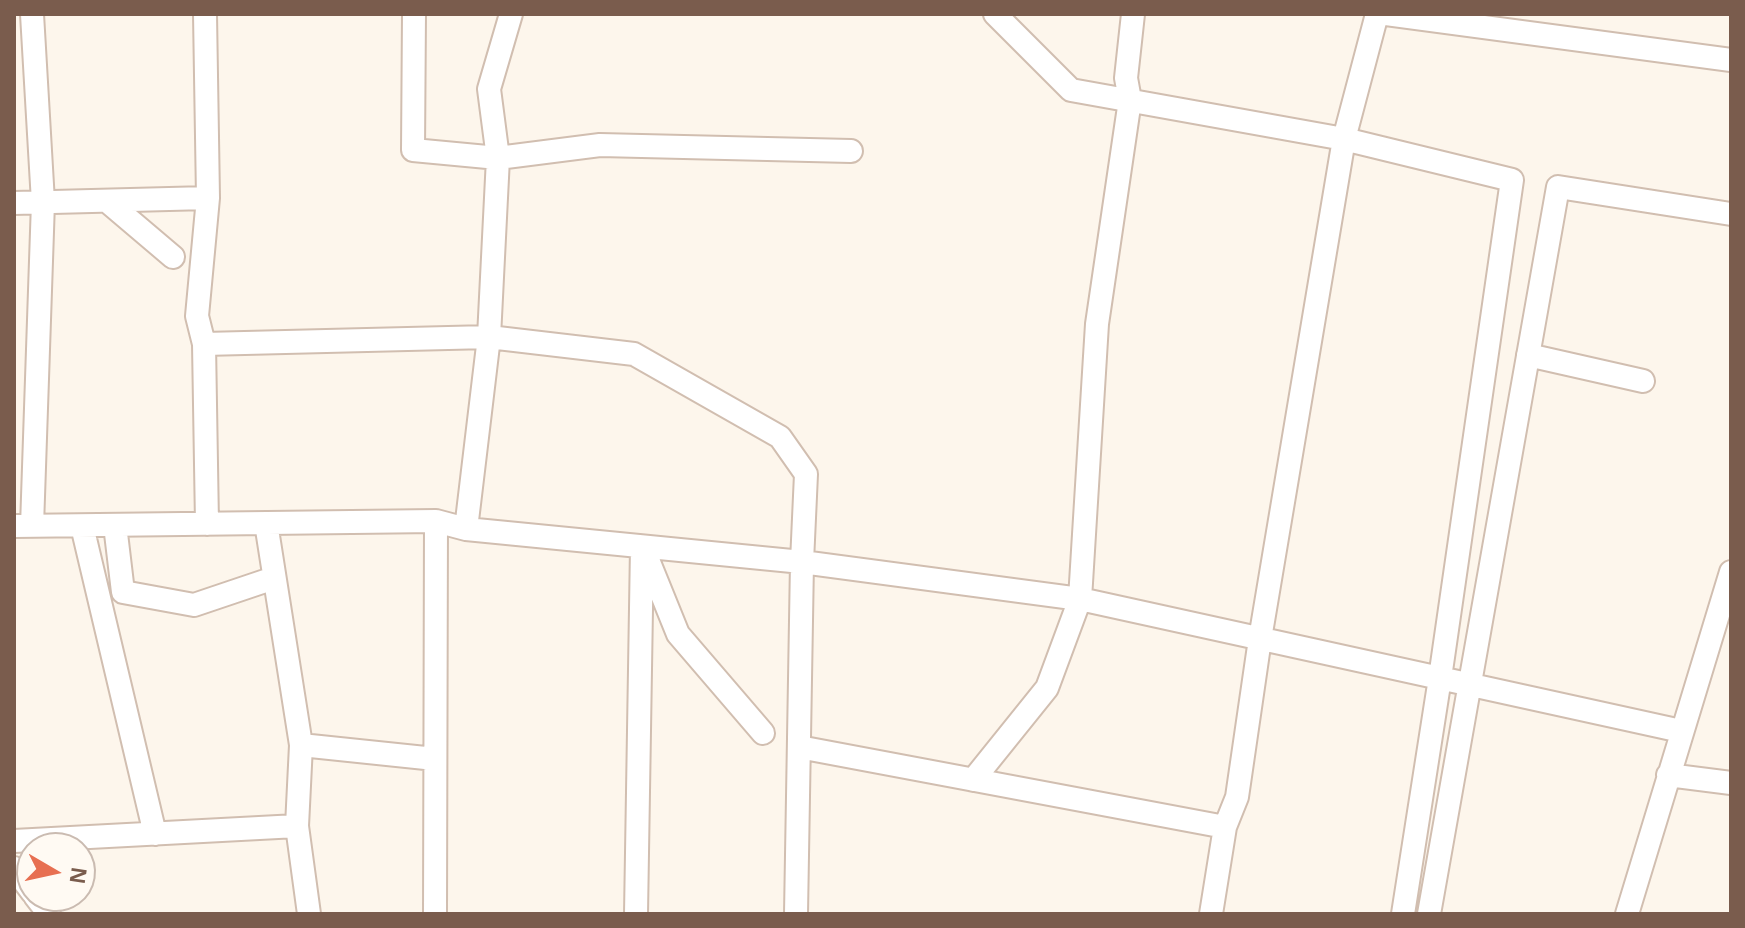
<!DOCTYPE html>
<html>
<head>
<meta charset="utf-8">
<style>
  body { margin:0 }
  #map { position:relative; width:1745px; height:928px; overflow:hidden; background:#fdf6ec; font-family:Arial,sans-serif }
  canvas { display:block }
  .frame { position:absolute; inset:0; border:16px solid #7a5c4d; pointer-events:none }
  .north { position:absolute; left:16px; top:832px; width:80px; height:80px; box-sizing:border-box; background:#fffaf3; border:2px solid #cabbb1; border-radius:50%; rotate:99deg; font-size:22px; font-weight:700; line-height:32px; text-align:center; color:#7a5c4d }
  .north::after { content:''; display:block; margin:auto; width:28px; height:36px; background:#e76f51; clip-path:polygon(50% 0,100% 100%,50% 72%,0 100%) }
</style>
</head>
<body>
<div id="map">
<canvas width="1745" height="928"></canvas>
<div class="frame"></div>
<div class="north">N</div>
</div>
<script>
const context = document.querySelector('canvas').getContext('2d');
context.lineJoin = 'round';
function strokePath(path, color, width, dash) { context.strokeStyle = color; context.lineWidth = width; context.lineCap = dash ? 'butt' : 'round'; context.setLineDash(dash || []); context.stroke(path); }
const street = new Path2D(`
  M205 14 208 198 197 316 204 344 207 524
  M414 14 413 150 498 158 600 145 851 151
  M995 14 1071 90 1344 139 1512 180 1440 678 1403 914
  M1386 14 1731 60
  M107 201 173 257
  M14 203 208 198
  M204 344 489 337 634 354 780 437 806 474 802 562 796 914
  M1528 355 1643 381
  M266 523 301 745 297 826
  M115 525 123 592 194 605 274 578
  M14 526 436 521 466 529 802 562 1080 599 1681 731
  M32 526 43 202 32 14
  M82 526 155 834
  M466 529 489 337 498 158 489 89 511 14
  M646 555 678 634 763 733
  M301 745 435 759
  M799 747 1225 827
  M1668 775 1731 783
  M973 780 1047 688 1080 599 1097 324 1130 100 1126 78 1133 14
  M14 841 297 826 309 914
  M14 868 32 892
  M35 896 49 914
  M435 914 436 521
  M636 914 642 547
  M1211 914 1225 827 1237 797 1260 639 1344 139 1377 14
  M1429 914 1558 187 1731 214
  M1627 914 1731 572`);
strokePath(street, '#d1beb0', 26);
strokePath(street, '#fff', 22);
</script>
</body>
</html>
